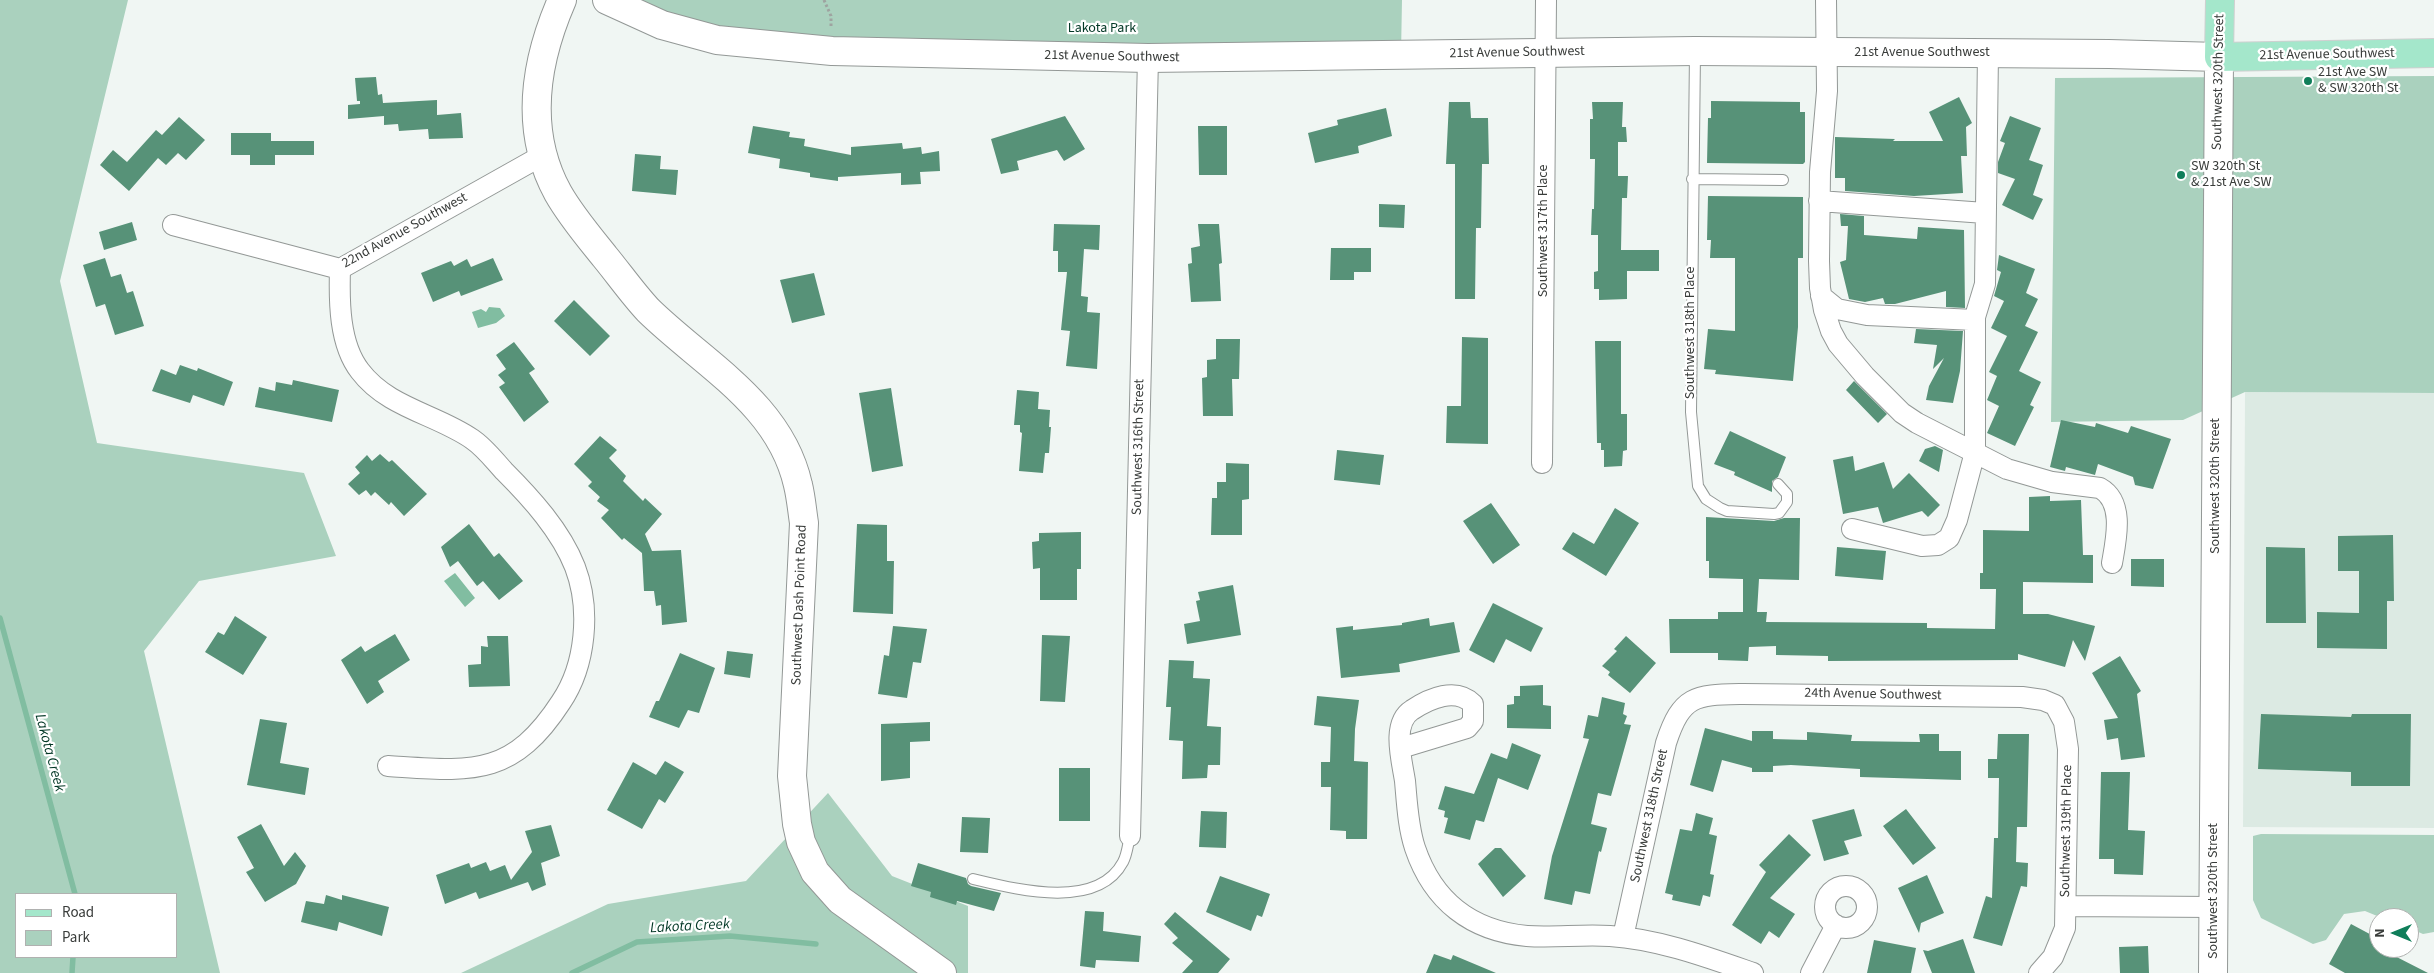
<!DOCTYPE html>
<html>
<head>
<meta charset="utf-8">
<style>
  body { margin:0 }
  #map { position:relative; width:2434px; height:973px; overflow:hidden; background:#f0f6f3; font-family:"Source Sans 3",sans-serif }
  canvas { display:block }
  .legend { position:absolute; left:15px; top:893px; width:162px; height:65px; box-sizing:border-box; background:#fff; border:1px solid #b0b1b0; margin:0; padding:6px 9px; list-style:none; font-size:15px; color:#393c3a }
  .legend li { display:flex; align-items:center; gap:10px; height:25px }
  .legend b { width:25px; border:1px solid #b0b1b0 }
  .north { position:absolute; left:2369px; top:908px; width:50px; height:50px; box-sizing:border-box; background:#fff; border:1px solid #b0b1b0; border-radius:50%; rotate:270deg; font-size:14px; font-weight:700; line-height:20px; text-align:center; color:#393c3a }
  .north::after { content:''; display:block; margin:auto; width:18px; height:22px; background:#107e5a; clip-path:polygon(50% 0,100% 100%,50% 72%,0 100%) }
</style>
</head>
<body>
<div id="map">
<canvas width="2434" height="973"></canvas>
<ul class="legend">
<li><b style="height:6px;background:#a4e7cb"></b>Road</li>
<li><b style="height:14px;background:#aad1be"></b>Park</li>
</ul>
<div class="north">N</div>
</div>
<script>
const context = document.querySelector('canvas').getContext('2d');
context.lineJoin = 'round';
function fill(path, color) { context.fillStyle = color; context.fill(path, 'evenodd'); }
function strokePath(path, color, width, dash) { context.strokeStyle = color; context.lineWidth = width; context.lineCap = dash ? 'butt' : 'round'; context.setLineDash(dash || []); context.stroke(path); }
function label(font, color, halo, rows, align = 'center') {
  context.font = font + ' "Source Sans 3",sans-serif'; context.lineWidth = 4.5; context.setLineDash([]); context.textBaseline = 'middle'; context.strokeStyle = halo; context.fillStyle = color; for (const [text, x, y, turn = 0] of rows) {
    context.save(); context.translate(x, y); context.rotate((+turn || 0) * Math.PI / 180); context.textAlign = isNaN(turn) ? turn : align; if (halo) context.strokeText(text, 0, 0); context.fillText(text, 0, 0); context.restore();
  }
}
fill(new Path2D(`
  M2245 392 2434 393V828L2243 827Z`), '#dceae3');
fill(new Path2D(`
  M0 0H128L60 281 97 443 304 473 336 556 199 581 144 651 220 973H0ZM176 894V957H16V894Z
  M607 0H1402L1401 54 805 50Z
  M2434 76V393L2245 392 2183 420 2051 422 2055 78Z
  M828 793 892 876 968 906V973H461L608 904 746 881Z
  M2261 834 2434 835V932L2423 934 2409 928V918H2382L2365 911 2344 914 2326 940 2313 944 2261 918 2253 900V836Z`), '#aad1be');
fill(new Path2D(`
  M489 307 500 308 505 316 496 323 478 328 472 312 481 309 486 312Z
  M455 573 475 598 465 607 444 581Z`), '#81bda1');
strokePath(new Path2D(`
  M0 618 75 894
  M72 973 73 957
  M572 973 637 942 730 936 816 944`), '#81bda1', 5.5);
fill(new Path2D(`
  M376 77 378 95 382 94 383 103 437 100V115L461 113 463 138 429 139 428 129 399 131 398 124 384 125V116L348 119V105L360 104V101H357L355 78Z
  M1959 97 1972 123 1966 127 1967 156H1961L1963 193 1914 196 1845 191V178H1835V137L1895 139 1893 141H1943L1929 112Z
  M1711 101 1800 102V112H1805V162L1803 164 1707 163 1708 118H1711Z
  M1449 102H1470L1471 118H1488L1489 164H1482L1481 228H1476L1475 299H1455V164H1446Z
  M1592 102H1623L1622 127H1626L1627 142H1618V176H1628L1627 198H1622L1621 250H1659V271H1627V299L1599 300V289H1594V272L1598 271V235H1591L1592 209H1594L1595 159H1590V119H1593Z
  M1386 108 1392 136 1358 146 1359 153 1315 163 1308 133 1338 125 1337 120Z
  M1065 116 1085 149 1064 161 1057 150 1017 161 1019 170 1001 174 991 139Z
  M2010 116 2041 128 2029 160 2043 165 2033 195 2043 199 2033 220 2002 205 2015 179 1998 173V162L2005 143 2000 141Z
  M179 117 205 140 186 160 178 153 166 165 158 158 129 191 100 165 113 150 127 162 156 130 162 135Z
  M753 126 790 132 789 137 805 139 804 146 851 155V147L902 143 903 149 921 147 922 154 939 151 940 171 920 172 921 184 901 185V173L838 177V181L810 177V173L779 168 780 159 748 153Z
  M1198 126H1227V175H1199Z
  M231 133H271V141H314V155H275V165H250V155H231Z
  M635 154 661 156 660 169 678 170 676 195 632 191Z
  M1708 196 1803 197V258H1798V327L1793 381 1715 374 1716 370 1704 369 1708 329 1735 331V258H1710L1711 240H1707Z
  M1379 204 1405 205 1404 228 1379 227Z
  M1840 214 1864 216V235L1917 239 1918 227 1964 230 1965 308 1946 307V291L1895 304H1885L1883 298 1865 302 1849 299 1840 262 1846 260 1848 226H1841Z
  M132 222 137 240 104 250 99 232Z
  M1054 224 1100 225 1099 250 1084 249 1081 296 1088 297 1087 312 1100 313 1097 369 1066 366 1070 331 1061 330 1067 272H1058V251H1053Z
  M1198 224H1219L1222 263 1219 264 1221 301 1191 302 1188 264 1192 263 1191 248 1200 246Z
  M1331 248H1371V272H1354V280H1330Z
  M1999 255 2035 269 2026 293 2038 299 2025 326 2038 332 2019 371 2041 382 2030 405 2034 407 2015 446 1987 433 1999 406 1987 400 1997 376 1989 372 2007 336 1991 328 2004 301 1994 296 2001 272 1997 270Z
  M105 258 111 277 121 274 127 293 133 291 144 326 115 335 105 304 96 307 83 265Z
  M493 258 503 280 461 296 459 291 433 302 421 273 451 261 454 266 467 259 471 267Z
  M814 273 825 315 792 323 780 280Z
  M574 300 610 336 590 356 554 321Z
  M1916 329 1963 331 1960 371 1953 403 1926 400 1929 386 1944 358 1933 369 1937 345 1914 343Z
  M1462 337 1488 338V444L1446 443 1447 406H1461Z
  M1216 339H1240L1239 379H1232L1233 416H1203L1202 378 1207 377V360L1216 359Z
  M1595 341H1621V414H1627V450L1623 451 1622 466 1604 467V450H1601V443H1597Z
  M514 342 535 369 529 373 549 402 524 422 499 387 505 383 498 375 506 369 496 355Z
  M180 365 197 371 198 368 233 382 224 406 193 395 190 403 152 391 161 369 176 375Z
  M293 380 339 390 332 422 255 407 259 387 275 391 276 382 292 385Z
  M1854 381 1887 414 1878 423 1846 390Z
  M891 388 903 466 872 472 859 393Z
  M1017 390 1039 392 1038 409 1050 410 1049 427H1051L1049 453H1045L1043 473 1019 471 1022 433 1020 432V425H1014Z
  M2061 420 2095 427 2096 423 2128 433 2131 426 2171 439 2153 489 2135 485 2133 477 2098 464 2095 475 2066 467 2065 471 2050 467Z
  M1730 431 1786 457 1778 477 1772 481V492L1734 475 1735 472 1714 464Z
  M600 436 617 450 609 458 626 476 623 481 643 501 645 498 662 514 645 534 652 551 681 550 687 622 662 625 661 605 656 606 654 591H644L642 553 624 538 622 540 601 518 609 510 597 501 600 497 588 486 592 482 574 464Z
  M1935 446 1943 450 1939 472 1919 461 1925 449Z
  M1337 450 1384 455 1380 485 1334 480Z
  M380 454 389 462 392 460 427 494 404 516 391 502 389 505 375 492 371 496 366 490 359 495 348 484 360 473 355 467 367 455 372 461Z
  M1853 456 1855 471 1884 462 1893 489 1909 473 1940 505 1928 517 1922 511 1883 523 1878 507 1843 514 1833 460Z
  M1226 463 1249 464V499L1242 500V535H1211L1212 498H1217V482H1226Z
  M2050 496V501L2081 500 2083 555H2093V583L2023 582V614H2048L2095 626 2085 661 2073 640 2065 667 2018 654V660L1828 661V656L1776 655V646L1749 647 1748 661 1718 660V653H1670L1669 619H1718V612H1743V579L1709 578V561H1706V517L1774 521 1784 518H1800L1799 580 1759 579 1757 612H1767L1766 622 1927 623V628L1995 629 1996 589H1980V573H1983V530L2029 531V497Z
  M1491 503 1520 545 1493 564 1463 521Z
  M1615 508 1639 523 1606 576 1562 549 1573 532 1594 544Z
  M469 524 494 557 499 553 523 581 499 600 483 581 477 586 458 561 450 567 441 547Z
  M857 524 887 525V561H894L893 614 853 612Z
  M1081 532V569H1077V600H1040V568L1033 569 1032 542 1039 541V533Z
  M2393 535 2394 601H2387V649L2317 648V612L2359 613V571H2338V536Z
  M1837 547 1886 551 1883 580 1835 576Z
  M2266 547 2305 548 2306 623H2266Z
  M2131 559H2164V587L2131 586Z
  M1233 585 1241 635 1187 644 1184 624 1200 621 1196 601 1200 600 1198 592Z
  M1493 603 1543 628 1531 652 1506 639 1494 663 1469 650Z
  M235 616 267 637 243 675 205 652 218 632 224 635Z
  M1429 618 1430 626 1454 622 1460 652 1399 664 1400 672 1341 678 1336 628 1353 626V630L1402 625V623Z
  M893 626 927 629 921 663 913 662 907 698 878 694 884 655 889 656Z
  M395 634 410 660 378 681 384 692 367 704 341 660 361 646 365 652Z
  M1042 635 1070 636 1065 702 1040 701Z
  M487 636H508L510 686 469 687 468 665 481 664V646L488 647Z
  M1626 636 1656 663 1630 693 1608 675 1610 672 1602 666 1617 651 1614 649Z
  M727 651 753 654 750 678 724 674Z
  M680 653 715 668 699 713 688 710 679 728 649 717 656 701H659Z
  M2120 656 2141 691 2137 694 2145 757 2121 760 2118 738 2107 740 2104 720 2118 718 2092 673Z
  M1169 660 1194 661 1193 678 1210 679 1207 726 1221 727 1220 765H1208L1207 778 1182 779 1183 741 1169 740 1171 707H1166Z
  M1543 685V705L1551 706V729L1507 728V705L1514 704V696H1520V686Z
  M1317 696 1359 700 1355 729 1354 761 1368 762 1367 839H1346V831L1330 830 1331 787H1321V762H1330L1331 727 1314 725Z
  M1602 697 1625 703 1623 714 1627 716 1624 724 1631 725 1611 796 1598 793 1591 824 1607 828 1601 852 1599 851 1590 894 1575 891 1572 905 1544 899 1552 856 1589 739 1583 738 1588 715 1598 717Z
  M2261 714 2351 717 2352 714H2411L2410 786H2351V772L2258 769Z
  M260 719 287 723 280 763 309 768 305 795 247 785Z
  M930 722V741L910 742V778L881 781V724Z
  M1705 728 1752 741V731H1773V739L1807 740V732L1852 735 1851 741 1920 742 1919 734H1939V751H1961V780L1860 777V769L1791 765 1773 766V772H1752V768L1722 760 1713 792 1690 785Z
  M1998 734H2029L2027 827H2017L2016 862 2028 863 2027 887 2021 886 2002 946 1973 938 1986 896 1992 898 1994 838H1998L1999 778H1988V759H1997Z
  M1512 743 1541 755 1528 790 1498 778 1484 822 1476 820 1470 840 1444 833 1448 818 1444 817 1445 811 1438 809 1445 786 1474 794 1491 753 1507 759Z
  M665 761 684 772 665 803 659 799 642 829 607 810 633 762 656 775Z
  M1059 768H1090V821H1059Z
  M2101 772H2130L2128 830 2145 831 2143 875 2114 874V859H2099Z
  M1854 809 1862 836 1844 841 1849 854 1824 861 1812 820Z
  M1906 809 1936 848 1913 865 1883 826Z
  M1201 811 1227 812 1226 848 1199 847Z
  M1696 813 1713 818 1709 834 1717 836 1710 874 1714 875 1710 897 1703 895 1700 906 1672 900 1673 895 1665 893 1680 829 1692 831Z
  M962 817 990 818 988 853 960 852Z
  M261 824 284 866 295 852 306 866 296 884 265 902 246 872 254 868 237 837Z
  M551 825 560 856 541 863 546 885 532 891 528 882 479 899 476 892 445 904 436 875 469 863 471 868 486 862 490 871 505 865 511 880 532 852 525 831Z
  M1789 834 1811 855 1770 898 1795 914 1779 938 1769 931 1761 944 1732 925 1766 872 1759 865Z
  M1495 848H1501L1526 876 1503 897 1478 864Z
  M918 863 966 878 968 884 971 886 1001 893 994 911 957 901 956 905 930 897 931 892 911 886Z
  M1927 875 1944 913 1921 923 1919 933 1898 888Z
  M1220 876 1270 894 1262 917 1257 915 1251 931 1206 912Z
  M326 895 342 900V895L389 907 382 936 339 922 337 931 301 922 306 901 324 904Z
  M1085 911 1104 912 1103 931 1141 936 1139 962 1096 960 1095 968 1080 966Z
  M1175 912 1230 959 1218 973H1182L1193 961 1172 943 1178 938 1164 924Z
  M2351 924 2379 939V948L2428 973H2345L2329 964Z
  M1963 939 1975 973H1932L1923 950 1928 951Z
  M1874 940 1916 948 1911 973H1867Z
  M2148 946 2149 973H2120L2119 947Z
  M1434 954 1451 960 1453 955 1496 973H1426Z`), '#579278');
const lane = new Path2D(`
  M1695 52 1691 412 1698 486 1706 499 1720 508 1727 511 1774 514 1779 513 1787 502V494L1778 484
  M1692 179 1783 180
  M973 879C1015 889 1097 911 1123 862 1127 855 1128 844 1130 836`);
const street = new Path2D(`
  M1826 0 1827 91 1820 172 1819 261 1820 288 1824 310 1831 331 1838 344 1865 376 1902 413 1917 423 2007 469 2052 482 2100 488C2125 502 2116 540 2112 563
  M1819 201 1985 213
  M173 225 340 269 543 155
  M340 269C339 301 339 344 360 371 388 408 436 414 472 439 484 447 494 460 504 471 531 498 561 531 575 567 591 609 586 665 561 702 511 779 470 771 388 766
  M1821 296 1837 309 1867 315 1975 320
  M1542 463 1546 0
  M1852 529 1922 546 1938 545 1949 538 1957 520 1975 452V317L1985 284 1988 53
  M1401 748 1467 728 1473 721V704C1456 687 1430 698 1412 710 1391 723 1402 761 1405 781 1407 803 1408 827 1415 848 1433 901 1471 931 1527 936 1554 938 1582 934 1610 936 1658 939 1707 957 1753 973
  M1130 836 1148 58
  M1825 907a21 21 0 1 1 42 0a21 21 0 1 1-42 0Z
  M2066 906 2214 907
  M1623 937 1666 743C1682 694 1696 695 1743 694L2022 697 2043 700 2055 705 2064 722 2068 749 2065 928 2053 957 2039 973
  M1811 973 1836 925`);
const secondary = new Path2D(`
  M562 0C535 62 524 131 558 193 571 216 589 237 605 257 619 274 633 294 648 310 703 364 780 404 798 485 801 497 802 510 804 523L792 776 797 824 801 842 815 872 840 900 942 973
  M607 0 662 25 717 40 832 51 1148 58 1695 51 2109 54 2219 57 2213 973`);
const primary = new Path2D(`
  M2220 0 2219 57 2434 53`);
strokePath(lane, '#939896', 12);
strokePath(street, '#939896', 22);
strokePath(secondary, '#939896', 30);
strokePath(primary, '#cfd0d0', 30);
strokePath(new Path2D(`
  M824 0 831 16V28`), '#9ea3a0', 3, [2.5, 2.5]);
strokePath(lane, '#fff', 10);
strokePath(street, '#fff', 20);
strokePath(secondary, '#fff', 28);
strokePath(primary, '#a4e7cb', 28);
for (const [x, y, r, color] of [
  [2308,81,5,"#107e5a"],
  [2181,175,5,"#107e5a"]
]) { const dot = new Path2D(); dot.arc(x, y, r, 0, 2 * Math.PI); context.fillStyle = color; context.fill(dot); strokePath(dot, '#fff', 2); }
label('14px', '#033826', '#fff', [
  ["Lakota Park",1102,29]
]);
label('14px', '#393c3a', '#fff', [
  ["21st Avenue Southwest",1517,53,-1],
  ["21st Avenue Southwest",1922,53],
  ["21st Avenue Southwest",2327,55,-1],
  ["21st Avenue Southwest",1112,57,1],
  ["Southwest 320th Street",2219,82,-89],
  ["22nd Avenue Southwest",405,231,-29],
  ["Southwest 317th Place",1544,231,-90],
  ["Southwest 318th Place",1691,333,-90],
  ["Southwest 316th Street",1139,447,-89],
  ["Southwest 320th Street",2216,486,-90],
  ["Southwest Dash Point Road",800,605,-88],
  ["24th Avenue Southwest",1873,695,1],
  ["Southwest 318th Street",1650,816,-78],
  ["Southwest 319th Place",2067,831,-89],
  ["Southwest 320th Street",2214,891,-90]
]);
label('14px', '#393c3a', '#fff', [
  ["21st Ave SW",2318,73],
  ["& SW 320th St",2318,89],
  ["SW 320th St",2191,167],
  ["& 21st Ave SW",2191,183]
], 'left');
label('italic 15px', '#003624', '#fff', [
  ["Lakota Creek",49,753,75],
  ["Lakota Creek",690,927,-3]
]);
</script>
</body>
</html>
